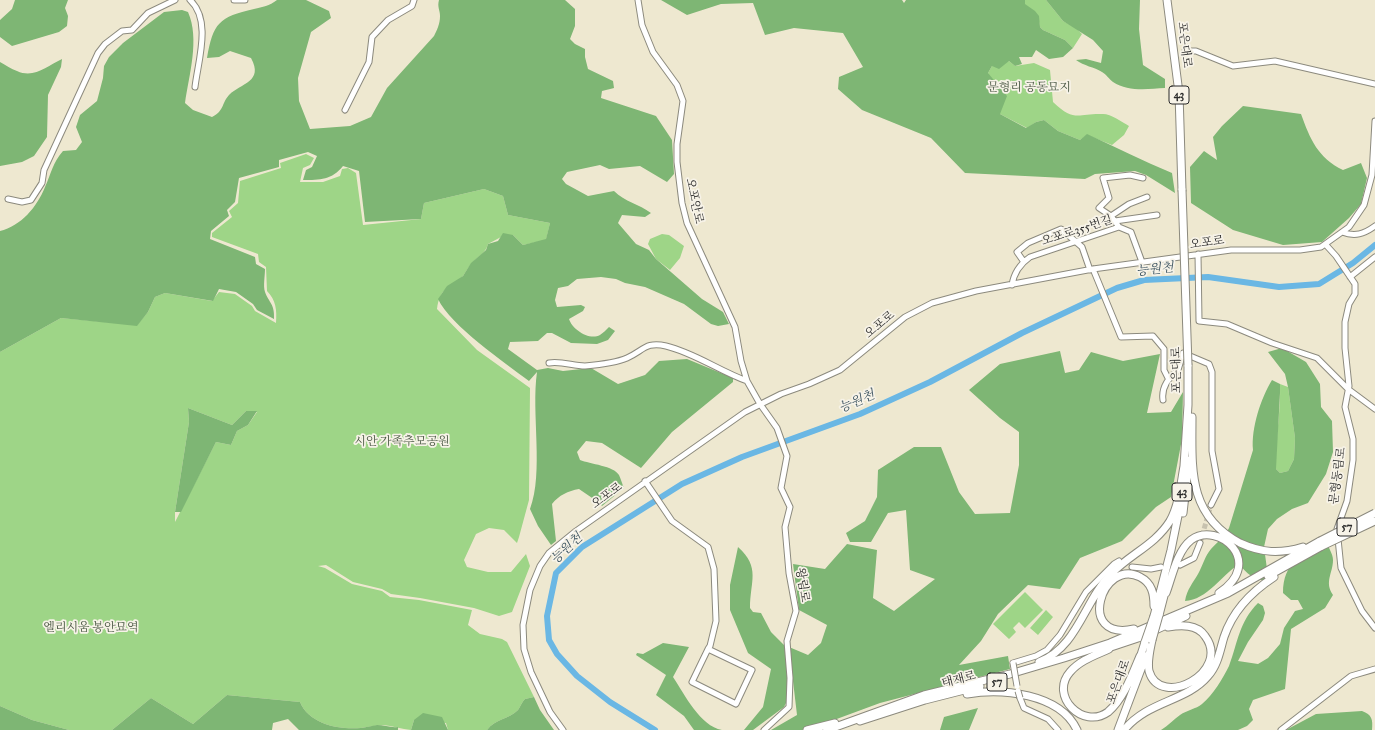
<!DOCTYPE html>
<html>
<head>
<meta charset="utf-8">
<style>
  body { margin:0 }
  canvas { display:block; background:#eee8d0 }
</style>
</head>
<body>
<canvas width="1375" height="730"></canvas>
<script>
const context = document.querySelector('canvas').getContext('2d');
context.lineJoin = 'round';
function fill(path, color) { context.fillStyle = color; context.fill(path, 'evenodd'); }
function strokePath(path, color, width, dash) { context.strokeStyle = color; context.lineWidth = width; context.lineCap = dash ? 'butt' : 'round'; context.setLineDash(dash || []); context.stroke(path); }
function label(font, color, halo, rows, align = 'center') {
  context.font = font + ' "IM FELL Great Primer","Noto Serif KR",serif'; context.lineWidth = 3.5; context.setLineDash([]); context.textBaseline = 'middle'; context.strokeStyle = halo; context.fillStyle = color; for (const [text, x, y, turn = 0] of rows) {
    context.save(); context.translate(x, y); context.rotate((+turn || 0) * Math.PI / 180); context.textAlign = isNaN(turn) ? turn : align; if (halo) context.strokeText(text, 0, 0); context.fillText(text, 0, 0); context.restore();
  }
}
fill(new Path2D(`
  M1025 0H1046L1063 21 1076 28 1082 34 1073 48 1065 40 1043 30 1040 27 1038 16 1024 4Z
  M1009 61 1015 66 1034 63 1050 70 1053 102C1075 123 1078 113 1103 114 1111 114 1122 122 1129 126L1124 135 1112 145 1087 135 1080 140 1058 131 1044 120 1036 122 1027 128 1000 114 988 73 992 66Z
  M306 154 314 158 310 165 303 168 300 182H323L340 176 342 169 348 168 356 173 363 225 421 219 424 203 484 189 503 196 508 215 550 223 546 240 523 245 513 235 501 237 488 244C486 253 478 256 472 263 468 267 466 272 463 276 449 289 440 287 437 309L477 350 530 388 529 500 519 537 517 543 504 530 489 528 476 534 464 560 467 567 488 572H511L526 554 530 566 512 612 499 616 474 608 420 598 391 594 382 589 353 582 326 565 318 566 325 568 352 584 382 591 390 597 419 600 472 610 468 625 480 634 502 639 507 642 534 697 525 699C522 702 520 707 518 710 509 719 495 719 487 730H448L446 723 414 720 411 730C402 729 392 726 383 725 376 725 369 727 361 728 339 730 309 724 300 702L227 695 193 724 151 698 112 730H69L32 720 0 706V352L61 318 137 325 148 312 155 297 165 293 212 301 219 292 235 294 252 306 255 311 276 323C277 310 276 300 267 291L266 267 259 262 258 254 212 237V233L232 217 229 211 238 203 240 181 281 168 280 163ZM188 408 232 425 246 411 257 412 248 425 237 431 231 445 216 442 175 522V512L189 422Z
  M662 234 669 235 684 246 680 258 670 270 656 259 648 244 650 239Z
  M1280 384 1288 387 1295 438 1294 459 1288 471 1280 473 1276 469C1275 441 1281 412 1280 384Z
  M1025 592 1043 610 1025 628 1019 622 1013 628 1016 632 1009 639 993 624Z
  M1046 610 1053 617 1038 635 1030 628Z`), '#9ed587');
fill(new Path2D(`
  M15 0H68L65 8 68 16 67 26 59 32 12 46 0 37V20L12 9Z
  M277 0H306L329 11 331 18 311 32 298 78 299 101 310 129 350 126 371 117 387 88 434 36C437 30 440 24 440 16 440 10 437 7 439 0H565L575 9V26L570 39 575 44 585 49V57L588 69 613 81 614 88 602 91 601 98 656 116 672 140 674 174 667 182 640 166 609 169 600 165 567 172 562 179 566 184 588 196 614 191C625 202 639 204 651 213L645 217 622 215 618 223 636 244 649 250 656 259 702 299 723 312 729 324 718 326 711 324 684 304 645 287 625 283 616 279 601 277 577 279 568 286 558 288 555 300 557 307 581 305 585 307 583 311 569 319C572 329 589 341 600 335 603 333 606 330 609 327L615 331 608 340 597 344 571 343 552 333H547L538 341 510 342 508 349 537 370 548 368 563 371 591 368 618 384 645 375 659 361 687 359 733 378V382L672 432 641 468 602 443 586 441 577 452 580 460C590 464 614 466 619 475 621 479 622 484 624 488L602 506 598 502 579 489C568 491 559 495 552 504L556 541 551 545 538 526 530 509C544 472 531 413 537 372L529 381C504 362 451 326 438 299L447 286 463 276 471 263 486 250 488 244 498 241 503 233 513 235 523 245 546 239 550 223 508 215 503 196 484 189 424 203 421 219 365 222 359 171 343 166C332 180 320 180 303 180L306 170 312 167 317 156 308 152 279 160V167L239 178 235 202 227 210 229 216 211 231 210 239 255 257 256 264 265 269C265 276 263 286 265 292 269 303 275 304 274 319L257 310 253 304 236 292 219 289 213 301 165 293 155 297 148 312 137 326 61 318 0 352V231C21 226 37 207 45 187 51 174 53 162 63 151L76 150 82 142 76 127 80 115 97 101 103 78 104 66 109 57 123 43 164 12 182 10 188 12C200 39 189 75 185 103L193 110 212 117C225 110 221 104 229 95 241 83 264 82 251 58L230 51 219 57 207 58C213 23 219 17 254 9 263 7 269 6 277 0Z
  M661 0H902L904 3 906 0H1025V4L1035 11 1039 16 1040 27 1043 30 1065 40 1073 48 1063 57 1049 59 1036 50 1032 57H1019L1022 64 1015 66 1009 61 999 69 992 66 988 73 1007 96 1000 114 1026 128 1036 122 1044 120 1058 131 1080 140 1087 134C1116 147 1143 161 1172 173L1175 193 1146 175 1135 171 1095 174 1085 179 965 173 931 138 862 110 838 89 839 77 863 67 843 33 794 28 765 35 753 3 721 4 687 15Z
  M1046 0H1140L1139 29 1143 65 1165 79V88C1148 89 1128 92 1113 82 1109 79 1106 74 1102 72 1094 67 1084 66 1076 60L1086 59 1101 63 1103 51 1093 40 1063 21Z
  M62 59 61 67 48 95 47 137 34 156 22 162 0 166V62C6 65 11 69 17 71 34 79 47 66 62 59Z
  M1243 106 1301 114C1310 139 1318 158 1343 170L1361 163 1367 178 1361 204 1349 218 1322 242 1283 245 1233 230 1191 203 1190 167 1204 151 1217 160 1213 137 1222 126Z
  M1282 348 1306 362 1320 384 1321 407 1332 421 1333 452 1326 474 1308 503 1292 509 1277 519 1268 529 1264 547 1267 569 1266 581C1253 579 1247 574 1239 564 1222 575 1207 600 1185 601 1187 589 1193 583 1198 574 1203 565 1205 556 1211 549 1218 541 1224 538 1229 528L1253 450C1251 428 1261 398 1272 380L1280 384V393L1276 469 1280 473 1288 471 1294 459 1295 438 1288 387 1285 374 1268 352Z
  M1060 351 1065 373 1079 370 1091 352 1123 361 1160 354 1147 413 1171 412 1183 392 1182 439 1171 497 1156 507 1122 541 1080 558 1060 589 1028 585 998 614 981 641 959 665 1008 656 1010 669 880 703 815 727 802 730H771L797 715 789 647 808 655 821 643 827 625 799 610 793 564 825 569 847 544 877 550 873 598 894 611 935 579 910 570 906 510 888 513 871 542H850L846 533 865 521 877 497 878 470 914 447H941L959 492 975 514 1010 513 1019 465V432L1000 418 969 390 1000 364Z
  M188 408 232 425 246 411H257L248 425 237 431 231 445 216 442 181 512H175L189 422Z
  M1326 541C1328 547 1333 554 1333 560 1333 573 1324 582 1333 595L1325 608 1291 629 1285 689 1253 700 1249 709 1253 720 1247 726 1238 730H1161C1168 726 1174 719 1180 715 1187 710 1196 709 1202 704 1213 695 1223 678 1229 666 1238 642 1239 622 1258 603L1263 606 1265 613 1263 620 1248 642 1238 661 1258 664 1268 658 1280 644 1284 628 1295 611 1303 609 1298 600H1291L1283 593C1283 562 1302 554 1326 541Z
  M738 547C761 568 750 581 750 608L753 612 761 613 771 632 785 646 787 676V701L784 707 753 730H744L763 707 771 669 748 653 730 610V585Z
  M663 643 689 647 673 677C685 695 700 726 722 730H694L684 716 656 695 666 675 636 655 637 653 643 654Z
  M227 695 300 702C309 724 339 730 361 728 367 727 372 726 377 725 384 725 391 728 398 727V730H299L288 719 273 723 272 730H112L151 698 193 724Z
  M534 697 540 710 554 730H487C495 719 509 719 518 710 520 707 522 702 525 699Z
  M0 706 32 720 69 730H0Z
  M978 708 969 730H940L944 717Z
  M1362 711C1372 715 1373 719 1372 730H1286L1316 714Z
  M423 713 442 717 448 730H411L414 720Z`), '#7eb674');
strokePath(new Path2D(`
  M655 730 610 702 577 676 557 654 549 640 547 616 556 573 582 547 682 484 742 457 860 414 930 382 1022 333 1117 288 1144 280 1208 277 1279 287 1319 284 1353 263 1375 245`), '#6ab7e4', 6);
strokePath(new Path2D(`
  M1200 543 1211 505`), '#c7c2af', 5, [5, 2.5]);
const minor = new Path2D(`
  M190 0C212 20 198 61 195 87
  M234 0H245
  M638 0 642 25 653 52 677 85 683 101 677 144V162L682 203 687 223 735 327 741 361 747 381 760 404 777 428 787 456 781 488 790 507 785 527 789 573 796 611 787 641 790 678 789 707 764 730
  M1185 51H1196L1233 66 1275 61 1375 84
  M345 110 369 62 372 37 388 20 412 6 414 0
  M8 199 22 202 31 200 42 183 44 170 98 53 105 44 122 31 132 30 148 13 175 0
  M1111 216 1129 204 1147 197
  M1115 221 1157 215
  M1119 227 1111 216 1099 208 1109 198 1103 178 1130 175 1143 178
  M1342 232C1355 237 1364 234 1375 226
  M1326 245 1336 256 1355 284V294L1349 304 1345 322V348L1349 386 1345 407 1353 439V460L1347 501 1337 529 1341 568 1362 611 1375 628
  M1198 254 1199 321 1227 324 1272 343 1317 358 1348 389 1375 409
  M1024 262 1017 252 1028 243 1061 229 1082 247 1090 270
  M1093 269 1121 337 1153 336 1164 349V370L1168 378
  M1350 277 1375 257
  M1012 285C1014 272 1020 264 1030 257L1119 227 1131 232 1142 262
  M549 363C562 361 573 366 585 366 596 365 618 362 627 358 643 351 646 341 666 346 695 353 719 371 747 381
  M1163 400C1161 387 1168 378 1178 370L1183 353 1209 364 1212 372V451L1219 489 1211 505
  M645 481 672 521 708 547 714 569 716 621 710 646 708 649 692 682 736 704 752 670 708 649
  M1180 565 1194 558 1200 543
  M1132 567 1151 569 1161 567
  M1013 663 1036 656 1047 650 1060 635 1086 592 1114 564 1119 561
  M1020 698 1024 708 1048 719 1058 730
  M563 730 550 712 531 672 524 649 523 625 530 590 540 566 549 553 576 531 745 412 781 394 809 384 840 370 905 317 932 303 976 291 1093 269 1231 250H1300L1321 247 1349 227 1364 205 1372 175 1375 121
  M1281 730 1351 676 1375 669`);
const highway = new Path2D(`
  M1167 0 1179 93 1182 190
  M1192 417C1192 468 1187 515 1240 543 1262 553 1280 554 1303 547
  M1184 466 1188 405V365
  M1183 513 1189 460
  M1268 576 1322 546
  M1166 593C1172 577 1177 551 1191 540 1218 520 1266 562 1219 593
  M1159 615 1166 588
  M1154 616 1171 550 1180 506
  M1134 629C1075 642 1102 557 1140 577 1152 583 1154 594 1154 606
  M1152 640C1150 650 1147 661 1149 671 1160 710 1232 672 1205 636 1197 624 1181 625 1168 627
  M1105 649 1138 638 1186 616
  M1109 649C1096 655 1080 660 1070 672 1049 696 1083 730 1108 712 1124 698 1132 675 1140 656
  M1139 661 1145 642
  M1039 662C1078 647 1084 601 1111 574 1130 554 1155 545 1170 521 1180 503 1181 480 1185 461
  M967 694C1001 688 1060 693 1077 730
  M860 721 925 700 980 686
  M807 730 835 723
  M827 730 924 695 1010 674 1064 658 1110 643 1228 593 1320 541
  M1118 730 1146 656
  M1124 730C1149 700 1186 702 1208 676 1218 665 1220 650 1224 637 1233 610 1251 592 1274 577`);
strokePath(minor, '#8c8a7e', 7);
strokePath(highway, '#8c8a7e', 9);
strokePath(minor, '#fff', 5);
strokePath(highway, '#fff', 7);
const minorBridge = new Path2D(`
  M1013 663 1017 686
  M1018 691 1020 698`);
const highwayBridge = new Path2D(`
  M1182 190 1188 365
  M1320 541 1375 513
  M1322 546 1375 521
  M1152 640 1159 615
  M1145 642 1154 616`);
strokePath(minorBridge, '#8c8a7e', 7, []);
strokePath(highwayBridge, '#8c8a7e', 9, []);
strokePath(minorBridge, '#fff', 5);
strokePath(highwayBridge, '#fff', 7);
for (const [x, y, w] of [
  [1179,95,20],
  [1182,492,20],
  [1347,527,20],
  [997,682,20]
]) { const box = new Path2D(); box.roundRect(x - w / 2, y - 9, w, 18, 3); context.fillStyle = '#f7f3e8'; context.fill(box); strokePath(box, '#2b2b2b', 1); }
label('bold 11px', '#2b2b2b', null, [
  ["43",1179,95],
  ["43",1182,492],
  ["57",1347,527],
  ["57",997,682]
]);
label('12px', '#2b2b2b', '#f7f3e8', [
  ["포은대로",1184,45,83],
  ["오포안로",694,201,78],
  ["오포로355번길",1077,231,-18],
  ["오포로",1207,243,-8],
  ["오포로",880,325,-40],
  ["포은대로",1177,370,-91],
  ["문형동림로",1338,476,-82],
  ["오포로",607,496,-36],
  ["왕림로",802,585,81],
  ["태재로",959,680,-14],
  ["포은대로",1119,682,-70]
]);
label('12px', '#485642', '#f7f3e8', [
  ["문형리 공동묘지",1029,88],
  ["시안 가족추모공원",402,442],
  ["엘리시움 봉안묘역",91,628]
]);
label('italic 13px', '#3e5562', '#f7f3e8', [
  ["능원천",1155,270,-6],
  ["능원천",857,402,-23],
  ["능원천",567,549,-43]
]);
</script>
</body>
</html>
